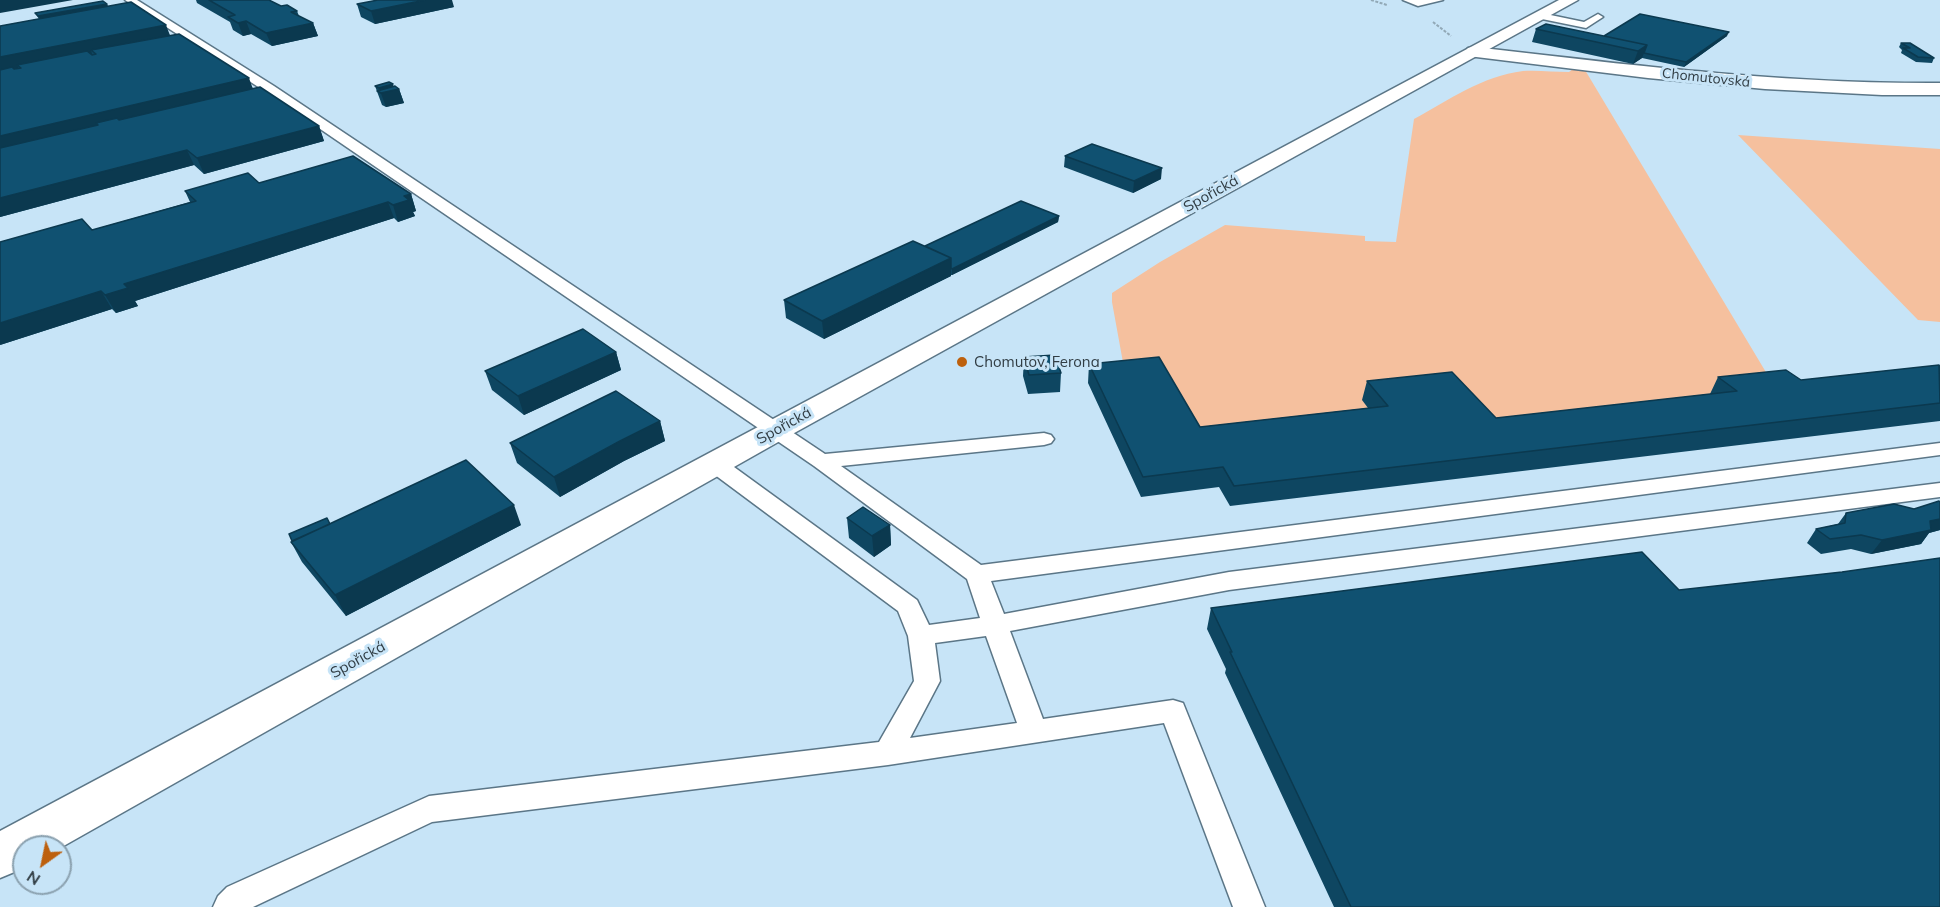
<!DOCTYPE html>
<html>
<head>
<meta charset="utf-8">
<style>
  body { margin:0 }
  #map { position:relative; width:1940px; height:907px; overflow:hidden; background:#c7e4f7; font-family:Mulish,sans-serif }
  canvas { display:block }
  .north { position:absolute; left:12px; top:835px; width:60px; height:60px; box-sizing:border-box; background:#c7e4f7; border:2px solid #8ba1af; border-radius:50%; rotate:213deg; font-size:16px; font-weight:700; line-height:24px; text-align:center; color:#313d44 }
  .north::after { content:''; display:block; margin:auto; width:21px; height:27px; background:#bd600d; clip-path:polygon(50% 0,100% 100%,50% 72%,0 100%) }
</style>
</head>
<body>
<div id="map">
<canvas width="1940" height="907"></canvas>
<div class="north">N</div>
</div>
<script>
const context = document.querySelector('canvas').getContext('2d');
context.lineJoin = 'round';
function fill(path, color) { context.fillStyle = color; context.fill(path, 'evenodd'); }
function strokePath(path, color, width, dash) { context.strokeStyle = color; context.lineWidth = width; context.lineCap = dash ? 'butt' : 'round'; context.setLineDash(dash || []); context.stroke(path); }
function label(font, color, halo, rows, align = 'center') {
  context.font = font + ' Mulish,sans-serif'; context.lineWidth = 6; context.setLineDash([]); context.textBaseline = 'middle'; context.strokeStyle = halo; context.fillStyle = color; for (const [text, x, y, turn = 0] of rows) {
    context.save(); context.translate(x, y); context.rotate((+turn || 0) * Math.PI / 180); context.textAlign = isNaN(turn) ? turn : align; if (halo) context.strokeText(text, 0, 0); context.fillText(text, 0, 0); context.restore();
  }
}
fill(new Path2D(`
  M1573 69 1585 70 1776 389 1726 411 1382 425 1196 446 1126 379 1112 302V293L1160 262 1225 225 1365 236V241L1396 242 1414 119C1449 100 1482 76 1523 71 1538 70 1554 72 1569 72Z
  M1738 135 1940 149V322L1918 320Z`), '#f5c09e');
const lane = new Path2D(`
  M125 0H137L274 86 825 454 1044 433 1051 435 1054 439 1051 443 1044 445 841 466 981 565 1940 443V455L991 581 1004 614 1229 572 1940 483V497L1229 590 1010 631 1043 719 1173 700 1183 703 1265 907H1233L1164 723 888 765 432 822 253 907H213L218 896 227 887 429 796 879 742 914 681 908 636 898 611 707 469 704 464 707 459 715 457 723 459 917 600 929 625 980 618 967 579 814 466 266 92ZM986 636 1017 723 910 738 940 681 935 643Z
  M1403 0H1443L1418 6Z
  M1541 13 1584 22 1598 14 1603 17 1586 28 1537 18 1536 16Z`);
const street = new Path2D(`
  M1474 47C1629 65 1783 84 1940 83V95H1882L1765 89 1648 78 1468 56 1465 52 1468 48Z`);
const secondary = new Path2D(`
  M1559 0H1578L787 437 60 848 24 847V868L0 878V831Z`);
strokePath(lane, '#5b7687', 3);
strokePath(street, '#5b7687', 3);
strokePath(secondary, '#5b7687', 3);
strokePath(new Path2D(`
  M1371 0 1387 5
  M1433 22 1451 36`), '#92a9b7', 2, [3, 1.5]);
fill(lane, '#fff');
fill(street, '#fff');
fill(secondary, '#fff');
fill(new Path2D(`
  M196 0H269L281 6 297 11 299 16 313 23 318 36 272 46 251 34 243 36 233 30 230 22 197 3Z
  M357 4 454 7 375 24 361 17Z
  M108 6 170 35 253 88 319 126 324 141 204 174 194 165 0 217V26L39 19 35 13Z
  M1536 29 1604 36H1727L1684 67 1642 58 1633 64 1532 42Z
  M1901 43 1934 58 1932 63 1916 62 1901 53 1902 50 1899 47Z
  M393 84V86L399 89 404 103 386 107 382 105 375 86Z
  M1065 156 1161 179 1133 193 1064 167Z
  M259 183 411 194 416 211 413 212 415 216 398 222 394 218 135 301 138 306 116 313 112 309 0 345 92 230 190 202 185 191Z
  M1059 216 1058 222 952 275H951V276L824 339 786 318 784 300 925 246Z
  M616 352 621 370 524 415 492 390 485 371Z
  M1024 357 1061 373 1060 392 1028 394 1023 376Z
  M1089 364 1200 427 1368 408 1362 400 1367 381 1496 418 1710 394 1718 377 1801 380 1940 365V421L1230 506 1219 487 1141 497 1088 383Z
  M660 421 665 441 624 461 560 497 517 463 510 443Z
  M1940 502V530L1929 533 1921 544 1871 554 1851 549 1821 554 1807 543 1816 529 1838 524 1846 513 1914 509Z
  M847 518 890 525 891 545 874 557 849 538Z
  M330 524 521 525 346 616 302 562 291 542Z
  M1211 608 1940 907H1334L1225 673 1226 669 1207 629Z`), '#0e4661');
fill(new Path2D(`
  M0 0H73L0 13Z
  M425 0H452L454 7 375 24 371 11Z
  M107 4 109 8 41 20 38 16Z
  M246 21 251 34 243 36 238 23Z
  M313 23 318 36 272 46 266 33Z
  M166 25 171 38 91 50 92 54 21 68 17 65 19 69 0 72V57Z
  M1729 32 1727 36 1684 67 1686 62Z
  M1647 45 1642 58 1633 64 1638 51Z
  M249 78 254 92 100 129 96 123 99 129 0 153V136Z
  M393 84 394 90 399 89 404 103 386 107 379 88Z
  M319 126 324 141 204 174 197 158Z
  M187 150 194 165 0 217V198Z
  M1162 168 1161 179 1133 193 1134 181Z
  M411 194 416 211 413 212 415 216 398 222 393 205 404 196Z
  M388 202 394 218 135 301 138 306 116 313 105 295 124 284Z
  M1059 216 1058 222 952 275V269Z
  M951 258V276L824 339 822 321Z
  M101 291 112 309 0 345V323Z
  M616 352 621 370 524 415 518 396Z
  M660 421 665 441 624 461 560 497 554 477 620 441Z
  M514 505 521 525 346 616 335 595Z
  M1940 519V530L1929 533 1921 544 1871 554 1882 540 1930 521Z
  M890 525 891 545 874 557 872 536Z`), '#0b394f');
const building = new Path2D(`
  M209 0H269L281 6 287 5 297 11 291 12 313 23 266 33 246 21 238 23 228 17 235 15Z
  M378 0H425L371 11 357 4Z
  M103 1 107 4 38 16 35 13Z
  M131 2 166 25 0 57V26Z
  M1640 14 1729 32 1686 62 1644 53 1647 45 1604 36Z
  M1546 24 1647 45 1638 51 1536 29Z
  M179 34 249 78 0 136V70L12 67 14 69 21 68 17 65 87 51 92 55 96 54 91 50Z
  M1901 43H1910L1934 58 1918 57 1903 48H1910Z
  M389 82 393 84 379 88 375 86Z
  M395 86 399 89 381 93 377 91Z
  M260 87 319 126 197 158 187 150 0 198V148L98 125 96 123 117 118 119 120Z
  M1092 144 1162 168 1134 181 1065 156Z
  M353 156 411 194 404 196 409 200 393 205 388 202 124 284 128 288 105 295 101 291 0 323V242L82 219 92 230 196 201 185 191 248 173 259 183Z
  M1021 201 1059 216 952 269 951 268V258L925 246Z
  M913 241 951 258 822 321 784 300Z
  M583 329 616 352 518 396 485 371Z
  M1055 355 1061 373 1029 375 1024 357Z
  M1159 357 1200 427 1388 406 1367 381 1452 372 1496 418 1737 391 1718 377 1786 370 1801 380 1939 365 1940 403 1234 486 1223 467 1143 477 1089 364Z
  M616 391 660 421 620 441 554 477 510 443Z
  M466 460 514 505 335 595 291 542Z
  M1939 501 1940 502V519L1930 521 1931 530 1882 540 1861 535 1830 539 1816 529 1845 523 1846 513 1894 504 1914 509Z
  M863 507 890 525 872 536 847 518Z
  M327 518 330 524 292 541 289 534Z
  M1642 552 1679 590 1842 572 1940 558V907H1351L1230 652H1232L1211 608Z`);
fill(building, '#105171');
strokePath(building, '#0b394f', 1.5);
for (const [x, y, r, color] of [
  [962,362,6,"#bd600d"]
]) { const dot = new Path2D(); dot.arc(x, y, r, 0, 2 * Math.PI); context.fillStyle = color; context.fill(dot); strokePath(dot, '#c7e4f7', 2); }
label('14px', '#313d44', '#c7e4f7', [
  ["Chomutovská",1706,78,6]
]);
label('15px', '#313d44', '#c7e4f7', [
  ["Spořická",1211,194,-29],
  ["Spořická",784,426,-29],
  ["Spořická",358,660,-29]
]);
label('15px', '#313d44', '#c7e4f7', [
  ["Chomutov, Ferona",974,362]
], 'left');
</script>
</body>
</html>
